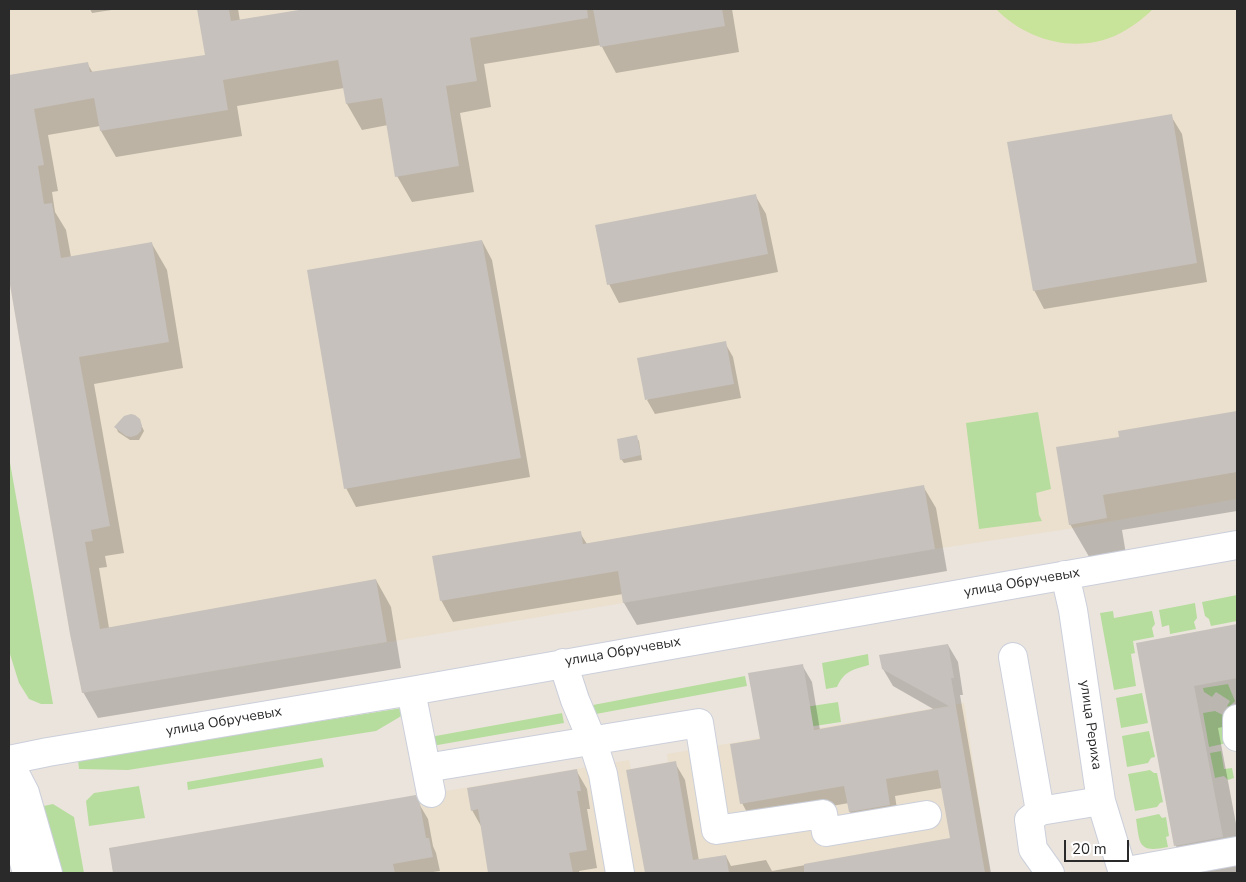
<!DOCTYPE html>
<html>
<head>
<meta charset="utf-8">
<style>
  body { margin:0 }
  #map { position:relative; width:1246px; height:882px; overflow:hidden; background:#ebe4dd; font-family:"Nunito Sans",sans-serif }
  canvas { display:block }
  .frame { position:absolute; inset:0; border:10px solid #2a2a2a; pointer-events:none }
  .scale { position:absolute; left:1064px; top:840px; width:65px; height:22px; box-sizing:border-box; border:2px solid #2a2a2a; border-top:0; padding-left:6px; font-size:15px; line-height:18px; white-space:nowrap; color:#2a2a2a; -webkit-text-stroke:4px #fff; paint-order:stroke }
</style>
</head>
<body>
<div id="map">
<canvas width="1246" height="882"></canvas>
<div class="frame"></div>
<div class="scale">20 m</div>
</div>
<script>
const context = document.querySelector('canvas').getContext('2d');
context.lineJoin = 'round';
function fill(path, color) { context.fillStyle = color; context.fill(path, 'evenodd'); }
function strokePath(path, color, width, dash) { context.strokeStyle = color; context.lineWidth = width; context.lineCap = dash ? 'butt' : 'round'; context.setLineDash(dash || []); context.stroke(path); }
function label(font, color, halo, rows, align = 'center') {
  context.font = font + ' "Nunito Sans",sans-serif'; context.lineWidth = 4; context.setLineDash([]); context.textBaseline = 'middle'; context.strokeStyle = halo; context.fillStyle = color; for (const [text, x, y, turn = 0] of rows) {
    context.save(); context.translate(x, y); context.rotate((+turn || 0) * Math.PI / 180); context.textAlign = isNaN(turn) ? turn : align; if (halo) context.strokeText(text, 0, 0); context.fillText(text, 0, 0); context.restore();
  }
}
fill(new Path2D(`
  M9 9H1237V499L1068 529 935 549 623 603 82 693 70 634 9 279Z
  M964 703 990 873H113L109 848 629 760 631 769 668 762 667 754Z`), '#ebe0cd');
fill(new Path2D(`
  M1038 412 1051 489 1036 493 1039 515 1042 521 979 529 966 423Z
  M9 457 53 704H41L29 699 19 683 9 651Z
  M1237 595V621L1211 626 1209 619 1205 616 1202 602Z
  M1195 603 1197 618 1194 622 1196 629 1170 634 1169 625 1162 627 1159 610Z
  M1113 611 1114 618 1152 611 1155 624 1152 628 1154 637 1133 641 1135 653 1131 654 1136 686 1114 690 1100 613Z
  M868 654 869 665C854 669 844 671 837 687L826 689 822 663Z
  M745 676 747 686 596 714 593 705Z
  M1228 684 1235 701 1229 707 1227 706 1230 701 1216 692 1212 697 1204 692 1203 688Z
  M1142 693 1148 723 1121 728 1116 698Z
  M838 702 841 722 775 732 772 712Z
  M402 708 403 715 376 731 128 770 79 769 78 760Z
  M1215 711 1225 716 1227 743 1209 747 1203 713Z
  M562 713 564 723 432 746 430 737Z
  M1149 731 1155 757 1151 758 1148 763 1127 767 1122 736Z
  M1221 751 1224 769 1232 768 1234 778 1228 780 1224 776 1215 778 1210 753Z
  M322 758 324 767 188 790 187 782Z
  M1150 770 1154 773H1157L1163 802 1160 803 1157 807 1135 811 1128 774Z
  M139 786 145 818 89 826 86 801 94 793Z
  M53 804 74 817 84 873H60L39 807Z
  M1159 814 1162 818 1166 817 1169 836 1166 837 1168 847C1138 853 1140 845 1136 819Z`), '#b7dd9e');
fill(new Path2D(`
  M996 9H1153C1145 17 1136 24 1126 30 1083 56 1029 43 996 9Z`), '#c8e39a');
fill(new Path2D(`
  M90 9H118L92 13Z
  M198 9H238L240 21 313 9H732L739 52 616 73 601 45 484 64 491 107 460 113 474 192 412 202 397 176 388 125 362 130 347 104 344 88 237 106 242 136 116 157 101 131 100 126 48 135 58 191 52 192 55 212 66 230 71 257 152 244 167 270 183 368 94 384 124 553 105 556 107 567 99 568 109 628 376 580 391 607 401 668 98 718 83 692 71 634 9 272V76L87 63 93 73 206 56Z
  M1171 116 1182 134 1207 282 1044 309 1034 290Z
  M755 195 766 214 778 272 619 303 609 284Z
  M482 241 492 260 530 477 356 507 346 488Z
  M725 343 733 357 741 398 655 414 647 400Z
  M1237 413V511L1122 530 1126 554 1091 560 1070 524 1121 438 1120 432Z
  M139 420 144 431 139 440H130L118 432 116 427Z
  M636 437 639 441 642 460 624 463 621 459Z
  M923 486 936 508 947 571 637 625 624 603 623 594 453 622 441 600 580 533 587 544Z
  M1237 625V724L1218 728 1237 829V873H1192L1176 846 1137 644Z
  M948 645 958 662 963 695H960L991 873H646L628 772 675 763 685 780 699 861 726 856 731 866 766 860 772 871 951 839 942 788 895 796 899 822 860 829 850 812 849 803 751 820 742 803 761 740 802 665 812 682 820 730 935 710 893 686 883 669Z
  M576 770 587 789 590 809H587L597 868 579 871V873H490L482 828 472 810Z
  M415 797 428 819 433 846 436 853 440 871 426 873H114L110 849Z`), '#0003');
fill(new Path2D(`
  M197 9H229L231 21 305 9H587L588 18 470 38 477 81 446 86 459 166 395 177 382 98 346 104 338 60 223 80 228 110 100 131 94 98 34 109 44 165 38 166 44 204 52 203 61 258 152 242 169 342 79 357 110 526 91 530 93 541 85 542 100 629 376 579 387 642 82 693 70 634 9 279V75L88 62 90 72 205 55Z
  M593 9H722L725 26 600 47Z
  M1172 114 1197 263 1033 291 1007 142Z
  M756 194 768 254 607 285 595 225Z
  M482 240 521 458 344 489 307 270Z
  M726 341 734 384 645 400 637 358Z
  M1237 411V472L1103 495 1107 518 1069 525 1056 447 1119 437 1118 431Z
  M131 414 135 415 140 419 142 426 141 431 137 435 131 437 126 436 114 427 124 416Z
  M637 435 641 455 620 460 617 439Z
  M924 485 935 549 623 603 618 571 440 601 432 556 581 531 583 544Z
  M1237 624V678L1194 686 1223 837 1174 846 1136 643Z
  M948 644 954 678H951L985 873H804V864L950 838 938 770 886 779 890 805 849 812 844 786 740 804 730 744 760 739 748 673 803 664 814 730 949 706 882 669 879 655Z
  M676 761 693 860 726 855 729 873H645L626 770Z
  M577 769 581 791H577L587 850 569 853 573 873H488L478 809 471 811 467 788Z
  M416 795 420 804 426 838H429L433 857 393 864 395 873H113L109 848Z`), '#c6c1bc');
const minor = new Path2D(`
  M1065 575 1073 610 1101 801 1123 873
  M1013 657 1040 811
  M563 663 575 700 592 740 603 774 620 873
  M411 691 431 793
  M1237 719V737
  M9 760 48 752 411 691 1237 545
  M9 762 25 793 48 873
  M426 768 699 723 716 830 823 814 826 832 927 815
  M9 809 27 873
  M1122 872 1237 851
  M1050 873 1033 849 1029 820 1040 811 1101 801`);
strokePath(minor, '#cbcfda', 30);
strokePath(minor, '#fff', 28);
label('14px', '#2a2a2a', '#fff', [
  ["улица Обручевых",1022,583,-10],
  ["улица Обручевых",623,652,-10],
  ["улица Обручевых",224,722,-10],
  ["улица Рериха",1090,725,82]
]);
</script>
</body>
</html>
